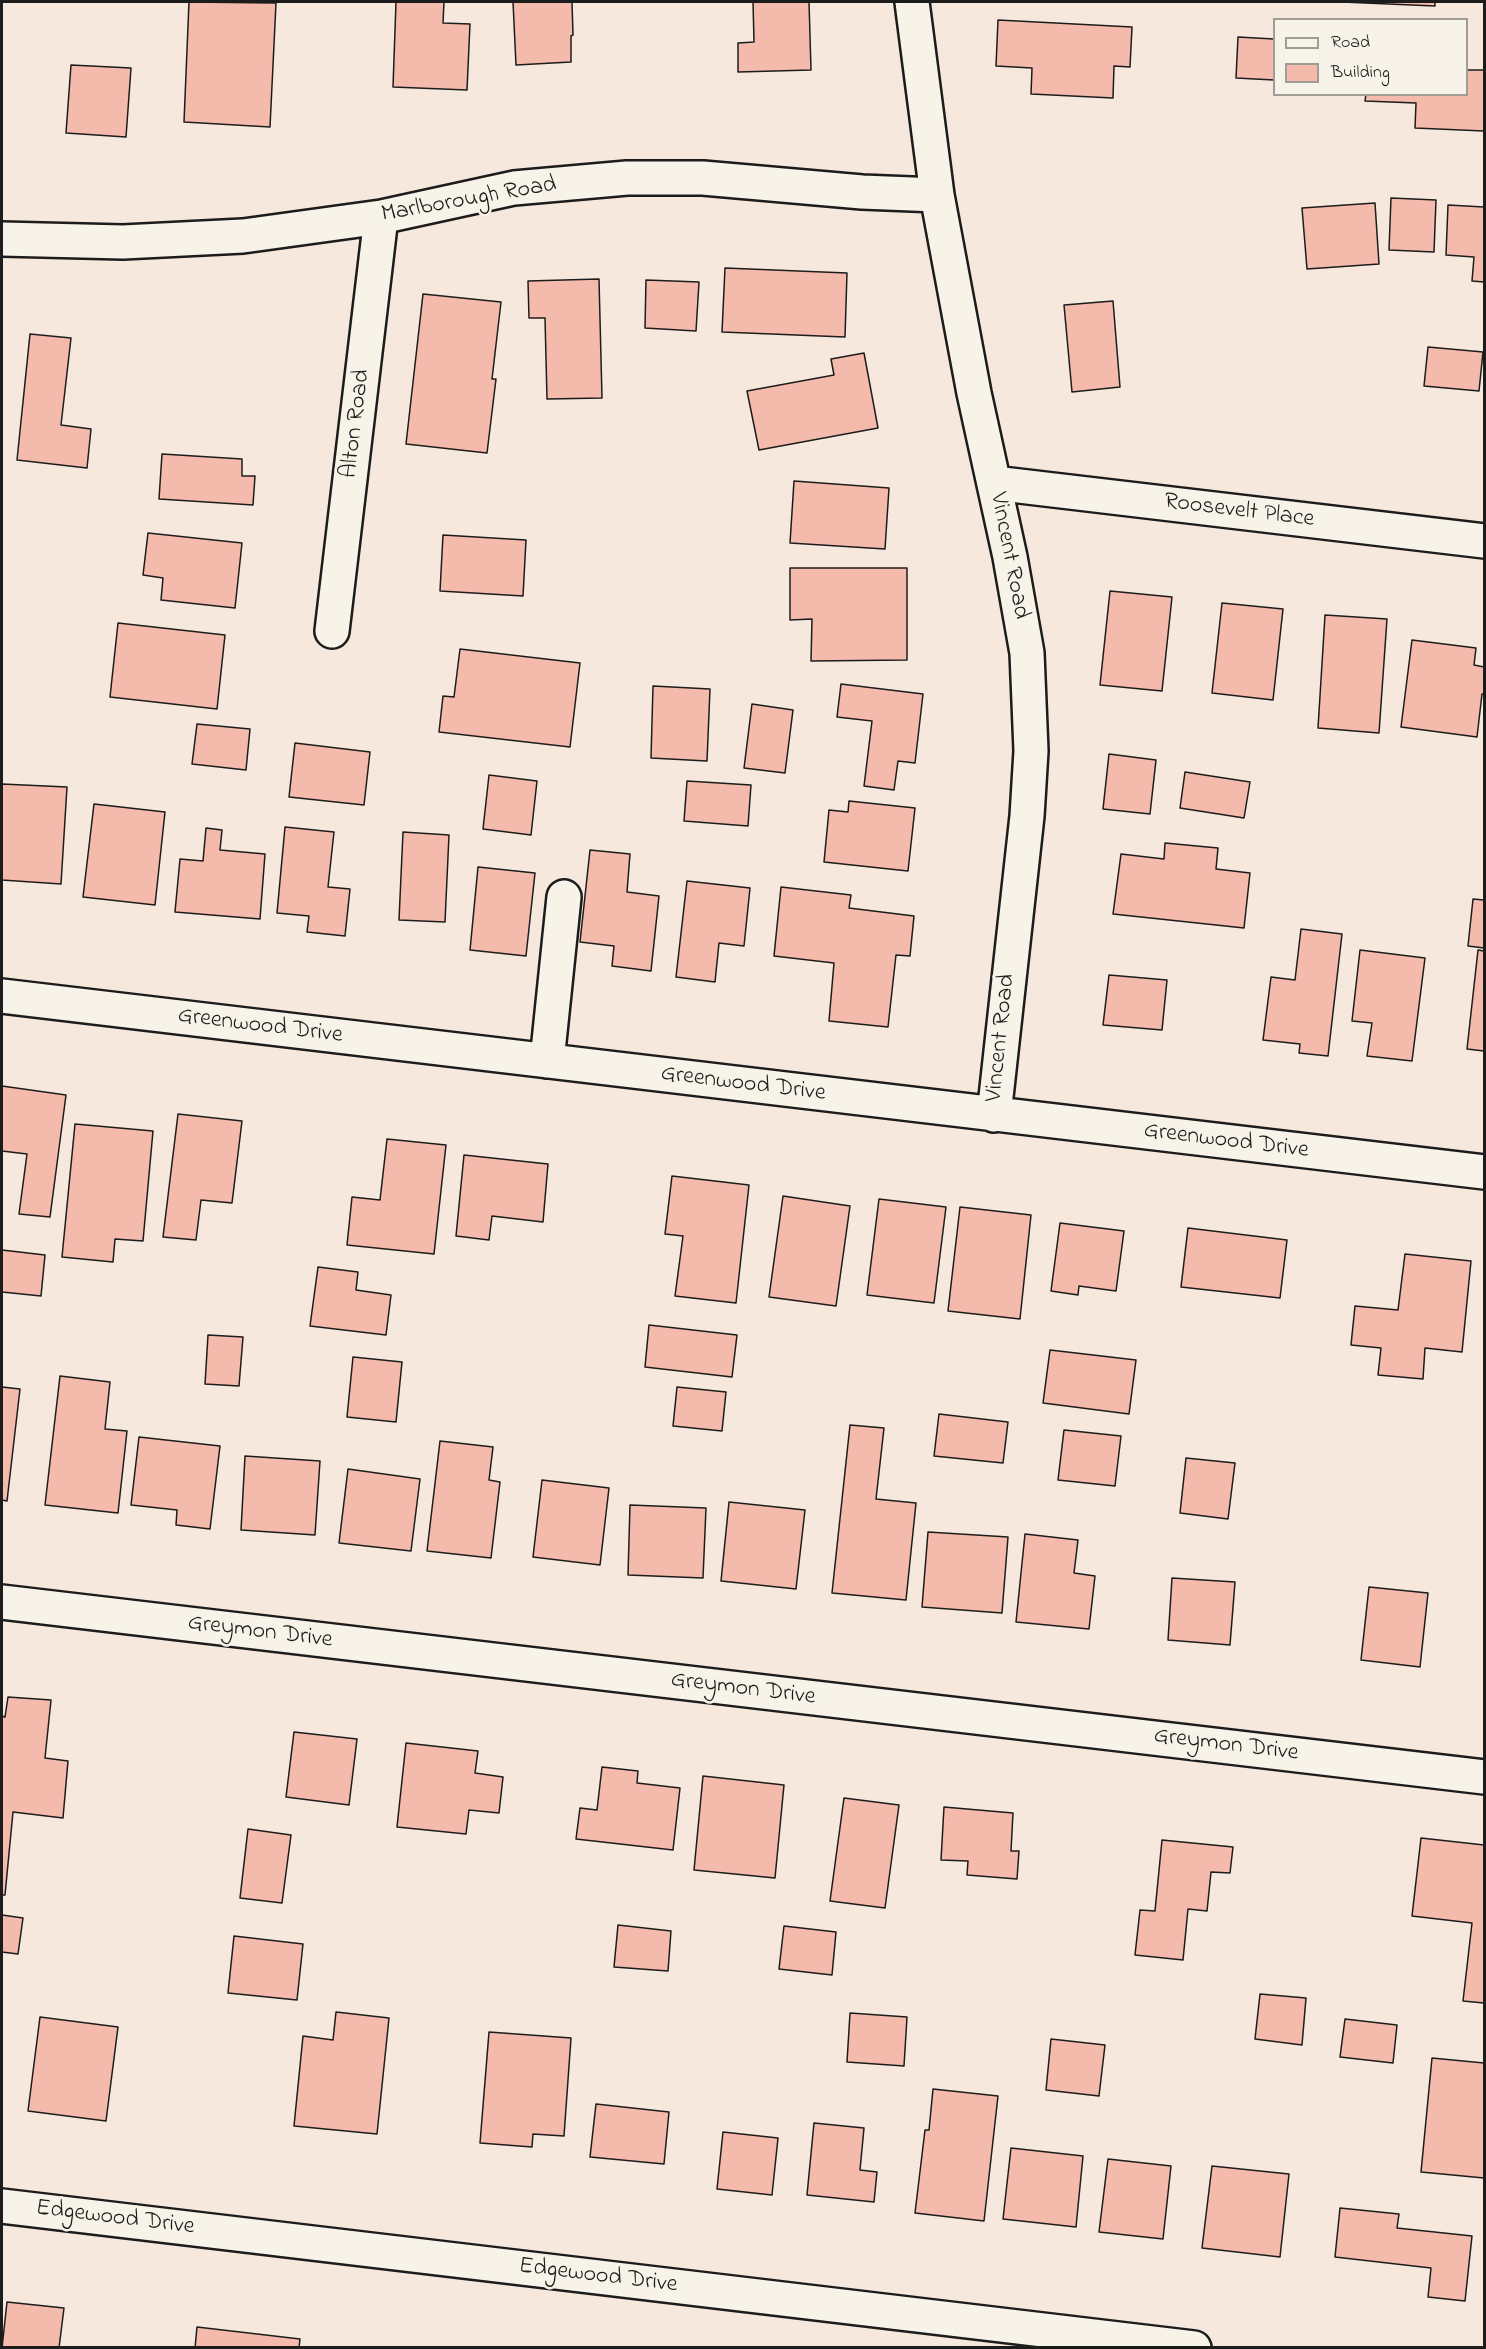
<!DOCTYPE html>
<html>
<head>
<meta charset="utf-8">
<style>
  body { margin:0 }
  #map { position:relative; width:1486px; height:2349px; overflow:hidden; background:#f6e8dc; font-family:"Indie Flower",sans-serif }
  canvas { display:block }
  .frame { position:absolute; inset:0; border:3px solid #1c1c1c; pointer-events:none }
  .legend { position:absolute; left:1273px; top:18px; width:195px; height:78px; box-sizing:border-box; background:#f7f3e8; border:2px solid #9f9d96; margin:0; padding:8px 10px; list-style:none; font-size:18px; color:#1c1c1c }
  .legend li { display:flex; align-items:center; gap:12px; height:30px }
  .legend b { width:30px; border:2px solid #9f9d96 }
</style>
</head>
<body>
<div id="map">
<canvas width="1486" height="2349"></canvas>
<div class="frame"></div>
<ul class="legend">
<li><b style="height:8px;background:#f7f3e8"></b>Road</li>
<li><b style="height:16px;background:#f4baac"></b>Building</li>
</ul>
</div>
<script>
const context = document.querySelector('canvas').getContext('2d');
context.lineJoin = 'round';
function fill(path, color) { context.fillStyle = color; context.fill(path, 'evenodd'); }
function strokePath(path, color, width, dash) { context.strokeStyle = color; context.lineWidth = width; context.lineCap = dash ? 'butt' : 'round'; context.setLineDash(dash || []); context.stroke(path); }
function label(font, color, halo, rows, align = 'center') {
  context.font = font + ' "Indie Flower",sans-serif'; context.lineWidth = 5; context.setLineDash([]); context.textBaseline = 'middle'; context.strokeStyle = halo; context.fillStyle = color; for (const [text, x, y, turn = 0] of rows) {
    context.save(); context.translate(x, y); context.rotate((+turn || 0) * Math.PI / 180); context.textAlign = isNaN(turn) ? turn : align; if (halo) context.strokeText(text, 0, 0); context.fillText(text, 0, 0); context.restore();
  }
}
const building = new Path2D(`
  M189 2 276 3 270 127 184 122Z
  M396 2H444L443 23 470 24 467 90 393 87Z
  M513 2H572L573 35 571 36V62L516 65Z
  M753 2H809L811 70 738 72V43L754 42Z
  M1342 2H1435V6Z
  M998 20 1132 27 1130 67 1114 66 1113 98 1031 94 1032 68 996 66Z
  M1238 37 1274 39V80L1236 78Z
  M71 65 131 68 126 137 66 133Z
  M1466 70H1484V131L1415 128 1416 103 1365 101 1366 94H1466Z
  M1391 198 1436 200 1434 252 1389 250Z
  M1375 203 1379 264 1307 269 1302 208Z
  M1448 205 1484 207V282L1472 281 1474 257 1446 255Z
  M725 268 847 273 845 337 722 332Z
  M599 279 602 398 547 399 545 318H529L528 281Z
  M646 280 699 282 696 331 645 328Z
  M423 294 501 302 492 379H496L487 453 406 444Z
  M1113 301 1120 387 1072 392 1064 305Z
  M30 334 71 338 61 425 91 429 87 468 17 460Z
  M1428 347 1483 352 1479 391 1424 386Z
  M864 353 878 428 759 450 747 391 834 375 831 359Z
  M162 454 242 459V476H255L253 505 159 499Z
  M794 481 889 488 885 549 790 543Z
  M148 533 242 543 235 608 161 600 163 578 143 575Z
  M443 535 526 540 523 596 440 591Z
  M790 568H907V660L811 661 812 619 790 620Z
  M1110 591 1172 597 1162 691 1100 685Z
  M1222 603 1283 609 1273 700 1212 693Z
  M1325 615 1387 619 1379 733 1318 728Z
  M118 623 225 635 217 709 110 697Z
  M1412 640 1476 648 1474 665 1484 667V694H1482L1477 737 1401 727Z
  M460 649 580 663 570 747 439 732 443 696 454 697Z
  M841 684 923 694 915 763 898 761 894 790 864 786 872 721 837 717Z
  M653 686 710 689 707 761 651 758Z
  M752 704 793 710 785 773 744 768Z
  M197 724 250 729 246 770 192 764Z
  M295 743 370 752 364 805 289 797Z
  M1109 754 1156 760 1150 814 1103 809Z
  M1185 772 1250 782 1244 818 1180 808Z
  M489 775 537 781 531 835 483 829Z
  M687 781 751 785 748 826 684 821Z
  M2 784 67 787 61 884 2 880Z
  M849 801 915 808 908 871 824 862 829 810 848 812Z
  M94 804 165 812 155 905 83 897Z
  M285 827 334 832 328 887 350 889 345 936 307 932 309 916 277 913Z
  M206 828 222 830 220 850 265 854 260 919 175 912 180 859 203 861Z
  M403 832 449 835 445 922 399 920Z
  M1165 843 1218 848 1216 869 1250 873 1244 928 1113 914 1121 854 1164 859Z
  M590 850 630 854 627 892 659 896 651 971 612 966 614 946 580 942Z
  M478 867 535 873 526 956 470 950Z
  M687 881 750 888 744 946 719 943 715 982 676 977Z
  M781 887 851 895 849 908 914 916 910 956 896 955 888 1027 829 1021 834 963 774 956Z
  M1473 899 1484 900V948L1468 946Z
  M1301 929 1342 934 1328 1056 1299 1053 1300 1044 1263 1040 1271 977 1295 980Z
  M1360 950 1425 958 1412 1061 1367 1056 1372 1023 1352 1021Z
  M1478 950 1484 951V1051L1467 1049Z
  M1109 975 1167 980 1162 1030 1103 1025Z
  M2 1086 66 1095 50 1217 19 1214 27 1154 2 1151Z
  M178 1114 242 1121 232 1203 201 1200 196 1240 163 1237Z
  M75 1124 153 1131 143 1241 115 1239 113 1262 62 1257Z
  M387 1139 446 1145 434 1254 347 1245 352 1197 380 1200Z
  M464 1155 548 1164 543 1222 492 1216 489 1240 456 1236Z
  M672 1176 749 1185 736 1303 675 1296 683 1236 665 1234Z
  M783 1196 850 1206 836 1306 769 1297Z
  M879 1199 946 1207 934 1303 867 1295Z
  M960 1207 1031 1215 1020 1319 948 1311Z
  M1060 1223 1124 1231 1116 1291 1079 1286 1078 1295 1051 1291Z
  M1188 1228 1287 1240 1280 1298 1181 1287Z
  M2 1250 45 1255 41 1296 2 1292Z
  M1405 1254 1471 1261 1462 1352 1425 1348 1423 1379 1378 1375 1381 1348 1351 1345 1355 1306 1398 1310Z
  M318 1267 358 1272 356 1290 391 1295 386 1335 310 1326Z
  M649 1325 737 1335 732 1377 645 1367Z
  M208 1335 243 1337 239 1386 205 1384Z
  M1050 1350 1136 1360 1129 1414 1043 1403Z
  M353 1357 402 1362 396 1422 347 1417Z
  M60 1376 110 1382 105 1429 127 1431 118 1513 45 1505Z
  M2 1387 20 1389 7 1501 2 1500Z
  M677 1387 726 1392 722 1431 673 1426Z
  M939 1414 1008 1422 1003 1463 934 1456Z
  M850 1425 884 1428 876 1499 916 1503 906 1600 832 1593Z
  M1064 1430 1121 1436 1115 1486 1058 1480Z
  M139 1437 220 1446 210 1529 176 1525 177 1510 131 1505Z
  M440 1441 493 1447 489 1480 500 1482 491 1558 427 1551Z
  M245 1456 320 1461 315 1535 241 1530Z
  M1186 1458 1235 1463 1228 1519 1180 1513Z
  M348 1469 420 1479 411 1551 339 1543Z
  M542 1480 609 1488 600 1565 533 1557Z
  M729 1502 805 1510 796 1589 721 1581Z
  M630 1505 706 1508 703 1578 628 1575Z
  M928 1532 1008 1537 1002 1613 922 1607Z
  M1025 1534 1078 1540 1074 1573 1095 1576 1089 1629 1016 1622Z
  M1172 1578 1235 1582 1230 1645 1168 1640Z
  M1369 1587 1428 1593 1420 1667 1361 1660Z
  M8 1697 51 1700 45 1758 68 1761 63 1818 13 1812 5 1895H2V1716L5 1717Z
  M294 1732 357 1739 349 1805 286 1797Z
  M406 1743 478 1751 475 1773 503 1777 499 1813 469 1810 466 1834 397 1827Z
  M602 1767 638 1771 637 1783 680 1788 673 1850 576 1839 580 1808 597 1810Z
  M703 1776 784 1785 775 1878 694 1870Z
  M844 1798 899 1805 885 1908 830 1901Z
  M944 1807 1013 1813 1011 1851H1019L1017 1879 967 1875 968 1861 941 1860Z
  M248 1829 291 1835 282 1903 240 1898Z
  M1421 1838 1484 1845V2003L1463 2001 1472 1923 1412 1916Z
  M1162 1840 1233 1847 1230 1873 1211 1872 1207 1911 1188 1909 1183 1960 1135 1955 1140 1910 1155 1911Z
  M2 1915 23 1918 18 1954 2 1952Z
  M618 1925 671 1931 668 1971 614 1967Z
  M784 1926 836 1932 832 1975 779 1969Z
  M234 1936 303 1944 297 2000 228 1993Z
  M1260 1994 1306 1998 1302 2045 1255 2039Z
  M336 2012 389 2018 377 2134 294 2126 303 2036 333 2040Z
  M850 2013 907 2017 904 2066 847 2062Z
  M40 2017 118 2027 106 2121 28 2111Z
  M1345 2019 1397 2025 1393 2063 1340 2057Z
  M489 2032 571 2038 564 2136 533 2134 532 2147 480 2143Z
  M1051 2039 1105 2045 1099 2096 1046 2090Z
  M1432 2058 1484 2063V2178L1421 2172Z
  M933 2089 998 2096 984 2221 915 2213 925 2130H929Z
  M596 2104 669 2112 664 2164 590 2157Z
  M814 2123 864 2128 860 2170 877 2172 874 2202 807 2195Z
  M723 2132 778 2138 772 2195 717 2189Z
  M1011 2148 1083 2156 1076 2227 1003 2219Z
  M1108 2159 1171 2166 1163 2239 1099 2232Z
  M1212 2166 1289 2174 1280 2257 1202 2248Z
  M1340 2208 1399 2214 1397 2228 1472 2236 1465 2301 1428 2297 1431 2268 1335 2257Z
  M7 2302 64 2308 59 2348H2Z
  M197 2327 300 2339 299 2348H195Z`);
fill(building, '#f4baac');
strokePath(building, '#1c1c1c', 1.5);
const minor = new Path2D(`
  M912 2 937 195 974 393 1010 557 1027 653 1031 751 1027 816 994 1115
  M2 239 123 242 243 236 381 217 514 188 627 178H703L862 192 937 195
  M994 483 1484 541
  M332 631 381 217
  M2 996 1484 1172
  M547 1061 564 897
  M2 1602 1484 1777
  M2 2206 1194 2348`);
strokePath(minor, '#1c1c1c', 38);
strokePath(minor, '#f7f3e8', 33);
label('24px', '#1c1c1c', '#f7f3e8', [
  ["Marlborough Road",469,201,-10],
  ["Alton Road",357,424,-83],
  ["Roosevelt Place",1239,512,7],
  ["Vincent Road",1008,556,79],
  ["Greenwood Drive",260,1027,7],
  ["Vincent Road",1002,1038,-84],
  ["Greenwood Drive",743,1085,7],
  ["Greenwood Drive",1226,1142,7],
  ["Greymon Drive",260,1633,7],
  ["Greymon Drive",743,1690,7],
  ["Greymon Drive",1226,1746,7],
  ["Edgewood Drive",115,2219,7],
  ["Edgewood Drive",598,2277,7]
]);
</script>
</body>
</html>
